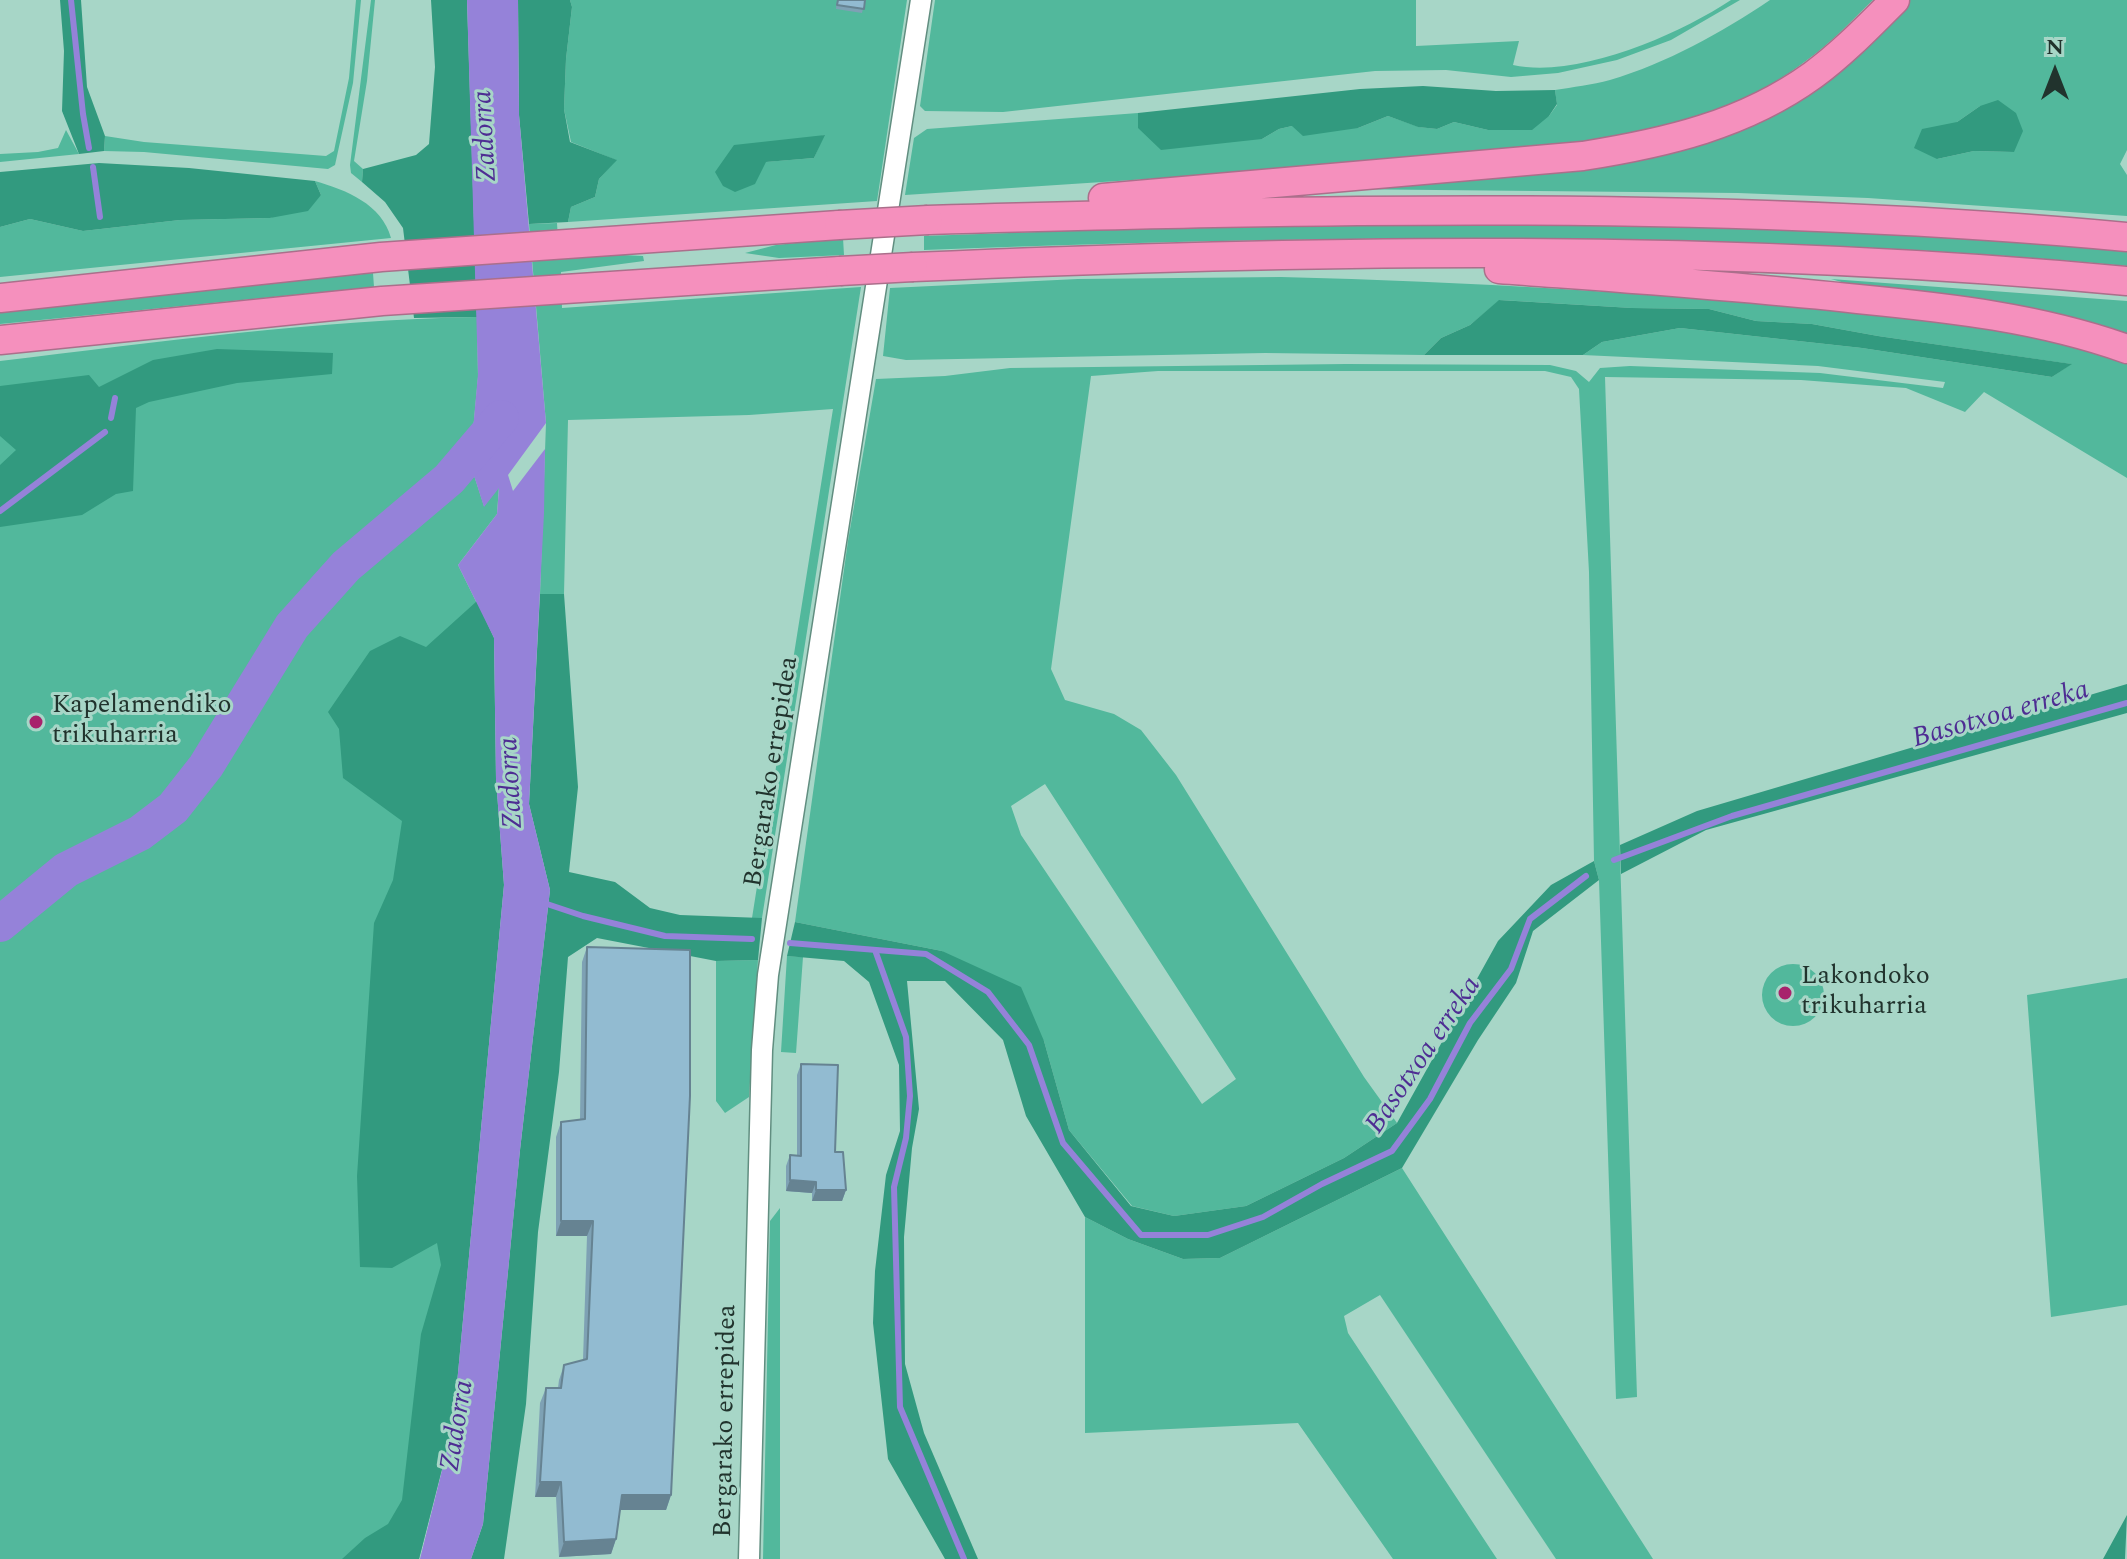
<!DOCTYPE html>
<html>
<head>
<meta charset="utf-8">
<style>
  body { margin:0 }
  #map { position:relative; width:2127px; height:1559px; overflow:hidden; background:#a7d6c7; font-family:Spectral,serif }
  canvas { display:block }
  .north { position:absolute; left:2015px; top:32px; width:80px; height:80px; -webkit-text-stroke:6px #a7d6c7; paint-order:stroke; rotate:0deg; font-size:22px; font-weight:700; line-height:32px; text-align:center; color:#21332d }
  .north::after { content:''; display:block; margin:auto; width:28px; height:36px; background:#21332d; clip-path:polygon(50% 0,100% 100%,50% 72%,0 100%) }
</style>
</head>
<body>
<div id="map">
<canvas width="2127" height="1559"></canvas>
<div class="north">N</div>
</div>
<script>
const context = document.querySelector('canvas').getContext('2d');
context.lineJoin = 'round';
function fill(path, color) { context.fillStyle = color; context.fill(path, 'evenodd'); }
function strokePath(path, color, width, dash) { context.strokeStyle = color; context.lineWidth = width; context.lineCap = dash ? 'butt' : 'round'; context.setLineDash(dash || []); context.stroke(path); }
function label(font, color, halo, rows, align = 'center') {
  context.font = font + ' Spectral,serif'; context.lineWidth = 6; context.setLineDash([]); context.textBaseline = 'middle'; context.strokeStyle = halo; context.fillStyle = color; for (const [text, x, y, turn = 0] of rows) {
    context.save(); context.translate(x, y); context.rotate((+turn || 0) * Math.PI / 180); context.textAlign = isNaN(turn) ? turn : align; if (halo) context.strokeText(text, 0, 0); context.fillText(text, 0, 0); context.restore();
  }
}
fill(new Path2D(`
  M356 0H361L353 83 335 165 328 169 144 152 104 151 105 136 144 142 326 156 334 151 349 78Z
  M371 0H375L367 81 354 161 363 169 362 182 351 173 350 165Z
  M570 0H907L877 201 568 222 571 207 595 197 599 179 616 160 571 142 564 109 566 59 572 7ZM824 135 814 158 765 162Z
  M935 0H1416V46L1519 41 1513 65C1577 79 1678 35 1731 0H1740L1671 40 1617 60 1558 73 1511 77 1446 70 1375 71 1003 112 925 111 920 106Z
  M1770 0H1873C1854 18 1836 38 1815 54 1747 107 1687 127 1603 140L1163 178 905 195 914 138 927 129 1138 113V128L1262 139 1279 129 1292 126 1358 128 1388 116 1419 127 1437 129 1454 122 1488 130 1549 116 1557 105 1555 90C1573 87 1592 85 1610 80 1667 63 1721 33 1770 0Z
  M1905 0H2127V150L2120 164 2127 175V216L1868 198 1738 193 1336 189 1726 134ZM1980 106 2014 152 1974 151 1937 159 1957 122Z
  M66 130 79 154 0 162V154L38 152 58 148Z
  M315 181C346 190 382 204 391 238L0 277V227L30 219 83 231 180 220 270 218 321 195Z
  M1320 222 1742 226 1999 240 2127 251V266C1727 229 1325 235 924 250V236Z
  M557 223 559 257 603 254 643 256 644 261 561 272 562 308 861 287 762 918H752L833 409 749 415 568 420 564 594H540L546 423 529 224Z
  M843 238 844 255 779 258 745 253 776 245Z
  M373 273 374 287 0 324V311Z
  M1281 277C1469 282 1656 292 1843 312 1938 322 2038 326 2127 364V478L1984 392 1965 412 1906 388 1801 380 1605 377 1637 1397 1616 1399 1599 880 1594 861 1589 572 1579 389 1571 377 1545 371H1158L1091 376 1051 669 1065 700 1114 714 1141 730 1176 775 1364 1077 1397 1123 1344 1158 1246 1206 1174 1216 1132 1206 1069 1130 1044 1041 942 951 795 922 848 541 876 379 945 376 1010 368 1346 364 1550 365 1576 371 1589 382 1600 368 1630 366 1820 373 1943 388 1945 382 1818 366 1583 355 1602 342 1680 328 1862 348 2052 377 2071 364 1878 336 1812 324 1756 321 1709 309 1632 308 1500 300 1470 325 1441 338 1424 355 1265 353 906 360 883 356 890 288 1078 279ZM1045 784 1236 1079 1202 1104 1021 835 1011 806Z
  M1831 279 2127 301V338L1873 291Z
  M477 317 478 377 470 463 484 506 499 486 497 514 458 565 494 638 453 1426 419 1559H0V361C158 342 317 320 477 317Z
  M787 956 803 957 796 1053 781 1052Z
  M758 960 749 1097 725 1113 716 1101V961Z
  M1762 995a31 31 0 1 1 62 0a31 31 0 1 1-62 0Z
  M2127 978V1305L2051 1317 2027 995Z
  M1402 1168 1653 1559H1556L1380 1295 1344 1316 1348 1333 1497 1559H1393L1298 1423 1085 1433V1217L1128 1239 1183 1259 1220 1258Z
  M780 1208V1559H763L770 1221Z`), '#52b89c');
fill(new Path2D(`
  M60 0H81L87 87 105 136 104 151 79 154 62 111 64 51Z
  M431 0H467L477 317 414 318 403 228 385 202 362 182 363 169 416 155 429 144 435 67Z
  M518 0H570L572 7 566 59 564 109 570 142 617 160 599 179 595 197 571 207 568 222 529 224 519 115Z
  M1423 86 1496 91 1555 90 1557 104 1549 116 1532 130H1488L1454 122 1437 129 1418 127 1388 116 1358 128 1303 136 1292 126 1279 129 1262 139 1161 150 1138 128V113L1360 89Z
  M1998 100 2016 113 2023 131 2014 152 1974 151 1937 159 1914 148 1922 129 1957 122 1980 106Z
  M825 135 814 158 766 162 755 184 735 192 723 186 715 172 734 145Z
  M99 163 189 168 315 181 321 195 308 211 270 218 180 220 83 231 30 219 0 227V172Z
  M1499 300 1632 308 1709 309 1756 321 1812 324 1878 336 2072 364 2052 377 1862 348 1680 328 1602 342 1583 355H1424L1441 338 1470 325Z
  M217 349 333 353 332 374 237 383 149 402 136 408 133 491 116 494 82 515 0 527V465L16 450 0 436V386L89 375 99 387 153 360Z
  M540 594H564L578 787 569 872 615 882 650 908 680 915 762 918 758 960 716 961 597 938 568 957 559 1072 538 1232 526 1404 504 1559H471L483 1524 520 1150 550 890 529 804Z
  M477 601 494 638 496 779 504 885 453 1426 419 1559H342L365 1538 388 1524 402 1500 421 1334 441 1265 437 1243 392 1268 360 1267 357 1176 374 923 393 880 402 821 343 778 339 729 328 712 370 651 400 636 426 647Z
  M2127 684V713L1706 830 1621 874 1620 845 1697 811Z
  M1594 861 1599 880 1533 931 1516 983 1478 1040 1402 1168 1220 1258 1183 1259 1128 1239 1085 1217 1026 1116 1003 1040 945 981H907L919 1109 912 1148 904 1237 905 1364 924 1433 978 1559H945L888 1459 873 1323 875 1271 886 1175 900 1131 899 1065 869 982 844 961 787 956 795 922 942 951 1021 987 1044 1041 1069 1130 1131 1206 1174 1216 1246 1206 1344 1158 1397 1123 1498 941 1551 885Z
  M2127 1515 2125 1559H2103Z`), '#329a7f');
fill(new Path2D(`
  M467 0H518L519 115 546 423 508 475 513 491 545 449 544 513 529 804 550 890 520 1150 483 1524 471 1559H420L453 1426 504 885 496 779 494 638 458 565 497 514 499 488 484 507 470 463 478 374Z`), '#9582d9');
strokePath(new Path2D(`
  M71 0 83 114 89 148
  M93 167 100 217
  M111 418 115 398
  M0 511 105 432
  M1614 860 1732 816 2127 703
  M544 903 583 916 665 936 752 939
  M790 943 926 954 988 992 1029 1045 1063 1143 1141 1235H1208L1263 1217 1322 1184 1392 1151 1430 1099 1470 1023 1511 969 1530 919 1586 876
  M875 950 906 1037 910 1096 906 1138 894 1187 900 1407 964 1559`), '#9582d9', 6);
strokePath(new Path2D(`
  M0 924 66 870 140 833 173 808 206 766 292 626 346 566 449 479 501 418`), '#9582d9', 36);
const tertiary = new Path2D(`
  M749 1559 762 1050 768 975 921 0`);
const motorway = new Path2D(`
  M1103 198 1583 156C1665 143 1744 125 1813 75 1843 53 1869 26 1895 0
  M928 220C1328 209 1728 200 2127 237
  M913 267C1318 249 1723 243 2127 281
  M1499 269C1619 278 1739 286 1858 299 1950 308 2040 318 2127 349
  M0 298 381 257 839 225
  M0 340 382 301 840 271`);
strokePath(tertiary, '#618e80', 23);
strokePath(motorway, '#ab6f8b', 31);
strokePath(tertiary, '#fff', 20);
strokePath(motorway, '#f590bd', 28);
const motorwayBridge = new Path2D(`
  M839 225 928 220
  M840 271 913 267`);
strokePath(motorwayBridge, '#ab6f8b', 31, []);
strokePath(motorwayBridge, '#f590bd', 28);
fill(new Path2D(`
  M837 0H865L862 13 836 9Z
  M587 947 671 1495 666 1510H620L616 1539 611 1554 559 1557 556 1497H535L540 1403 546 1388H558L559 1380 564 1365 583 1360 587 1236H556V1137L561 1122 580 1120 582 962Z
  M801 1064 846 1190 842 1201H812V1193L786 1191V1166L790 1155H797V1075Z`), '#7ea1b4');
fill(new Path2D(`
  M790 1180 816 1182 812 1193 786 1191Z
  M816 1190H846L842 1201H812Z
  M561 1221H593L587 1236H556Z
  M540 1482H561L556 1497H535Z
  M622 1495H671L666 1510H616Z
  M616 1539 611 1554 559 1557 564 1542Z`), '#668392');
const building = new Path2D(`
  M838 0H865L864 9 837 5Z
  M587 947 690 950V1096L671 1495H622L616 1539 564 1542 561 1482H540L546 1388H561L564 1365 587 1359 593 1221H561V1122L585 1119Z
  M801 1064 838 1065 835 1152H843L846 1190H816V1182L790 1180V1155L801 1156Z`);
fill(building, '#92bbd1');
strokePath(building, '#668392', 2);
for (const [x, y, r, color] of [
  [36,722,8,"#a8226c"],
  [1785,993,8,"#a8226c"]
]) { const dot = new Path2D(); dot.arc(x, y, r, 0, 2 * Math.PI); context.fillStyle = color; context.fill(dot); strokePath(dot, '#a7d6c7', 3); }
label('26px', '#21332d', '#a7d6c7', [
  ["Kapelamendiko",52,707],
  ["trikuharria",52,737],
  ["Lakondoko",1801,978],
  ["trikuharria",1801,1008]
], 'left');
label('26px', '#21332d', '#a7d6c7', [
  ["Bergarako errepidea",773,772,-81],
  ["Bergarako errepidea",727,1421,-89]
]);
label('italic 28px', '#4e2d93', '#a7d6c7', [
  ["Zadorra",487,136,-93],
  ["Basotxoa erreka",2001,716,-16],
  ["Zadorra",513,783,-93],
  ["Basotxoa erreka",1425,1056,-56],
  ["Zadorra",459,1426,-81]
]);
</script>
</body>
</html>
